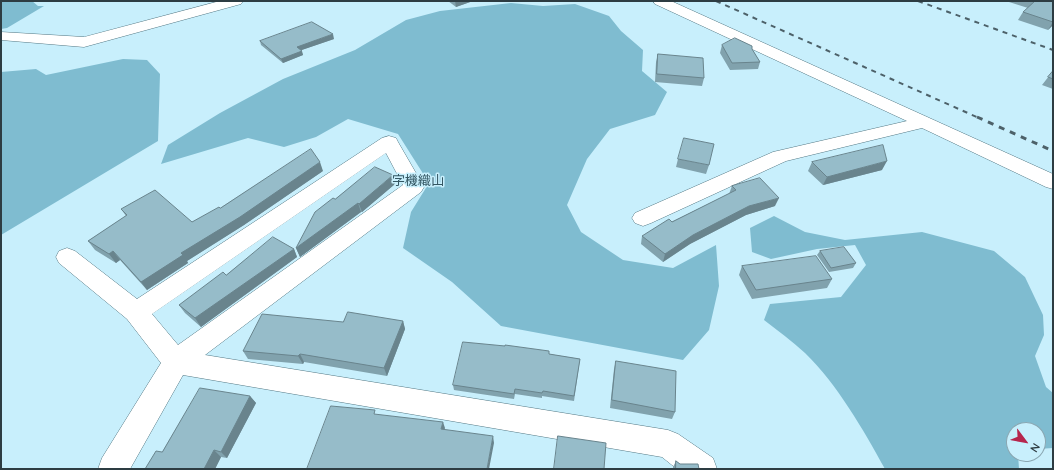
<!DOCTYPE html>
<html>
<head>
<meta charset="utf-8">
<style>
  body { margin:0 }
  #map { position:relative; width:1054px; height:470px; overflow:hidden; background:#c8effc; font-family:Quicksand,sans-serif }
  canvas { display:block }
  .frame { position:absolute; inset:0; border:2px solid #2d3c42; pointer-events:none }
  .north { position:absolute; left:1006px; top:422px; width:40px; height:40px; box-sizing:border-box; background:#c8effc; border:1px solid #8aa7b2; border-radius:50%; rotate:122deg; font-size:11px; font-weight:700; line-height:16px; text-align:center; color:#2d3c42 }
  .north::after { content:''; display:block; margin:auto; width:14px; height:18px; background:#b6264d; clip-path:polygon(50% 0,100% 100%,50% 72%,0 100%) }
</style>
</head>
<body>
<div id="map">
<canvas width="1054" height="470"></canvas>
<div class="frame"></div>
<div class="north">N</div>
</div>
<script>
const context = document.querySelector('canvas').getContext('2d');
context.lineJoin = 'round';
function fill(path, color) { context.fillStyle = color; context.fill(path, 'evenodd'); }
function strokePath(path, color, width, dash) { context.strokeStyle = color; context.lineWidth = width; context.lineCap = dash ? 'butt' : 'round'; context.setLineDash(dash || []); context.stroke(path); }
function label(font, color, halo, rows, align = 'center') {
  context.font = font + ' Quicksand,"Noto Sans JP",sans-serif'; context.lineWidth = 3; context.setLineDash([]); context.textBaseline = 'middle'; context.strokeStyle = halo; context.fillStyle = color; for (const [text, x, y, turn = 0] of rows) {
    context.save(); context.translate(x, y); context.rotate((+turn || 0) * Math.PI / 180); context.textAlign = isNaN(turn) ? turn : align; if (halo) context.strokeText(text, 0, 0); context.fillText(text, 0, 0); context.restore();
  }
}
fill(new Path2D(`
  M1 1H32L38 6H44L7 28 1 29Z
  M511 3 543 6 575 4 609 16 621 31 643 50 642 71 667 92 655 115 610 129 587 159 567 205 581 232 623 260 673 268 716 245 719 286 709 330 683 360 501 326 452 282 403 248 411 212 429 183 398 134 348 119 316 137 284 147 248 138 161 164 168 145 220 113 283 79 355 50 406 20 440 11Z
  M123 59 147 60 160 74 158 141 1 235V72L36 69 46 75Z
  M774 216 805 232 845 240 922 232 994 251 1025 277 1043 315 1044 335 1035 356 1046 387 1053 393V448L1038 449V430H1014V454H1018L1019 469H885C863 429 837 384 805 353 792 341 777 330 764 320L770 304 841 297 866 265 855 245 817 249 771 259 752 252 750 228Z`), '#7fbcd0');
const street = new Path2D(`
  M220 1H243L241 4 84 47 1 40V32L84 37Z
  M653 1H671L1053 174V189L1046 187 922 128 786 161 651 223 643 226 635 223 632 218 635 213 773 152 907 121 655 4Z
  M389 136 396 138 398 142 424 187 421 192 205 355 668 430 678 434 713 458 717 469H677L662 457 183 375 130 469H98L102 458 161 363 127 319 59 263 56 257 59 251 67 248 75 251 137 299 382 138ZM386 153 403 185 178 345 152 314Z`);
strokePath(street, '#547884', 1);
fill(street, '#fff');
strokePath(new Path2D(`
  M716 1 979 118
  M918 1 1053 50`), '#4d6169', 2, [5, 5]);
strokePath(new Path2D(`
  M977 117 1053 151`), '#4d6169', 3, [6, 6]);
fill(new Path2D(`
  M448 1H473L456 7Z
  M1009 1H1053V25L1048 30 1018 20 1023 12 1028 8 1009 2Z
  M334 39 301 50 303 55 283 63 261 45 260 41Z
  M722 45 752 49 760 62 758 69 730 70 720 53Z
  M658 54 704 78 702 86 655 82 656 62Z
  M1053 71V89L1042 85Z
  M678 159 709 165 706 174 676 167Z
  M812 162 882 170 823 185 808 171Z
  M323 171 244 225 187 261 188 263 147 290 120 260 116 263 95 250 88 241 126 216 121 209 192 222 220 208Z
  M395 184 362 212H361L300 257 296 248 335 199Z
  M732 186 775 206 746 215 690 244 663 262 641 244 642 236 729 194Z
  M294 249 297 257 201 327 185 313 179 305 226 275Z
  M820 251 856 263 853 268 829 272 817 255Z
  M742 266 832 279 827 288 752 299 739 275Z
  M403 321 405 329 387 376 304 362 303 364 248 359 243 351 343 322Z
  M549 354 580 359 574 401 542 396V398L515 394 514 399 454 390 453 385Z
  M616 361 675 412 672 419 610 408 614 369Z
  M250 396 256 403 227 458 221 457 215 469H145L162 452Z
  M676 461 680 464 699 469H673V467Z`), '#81a2ad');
fill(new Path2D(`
  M455 1H473L456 7Z
  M1053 22V25L1048 30Z
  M333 34 334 39 299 51 297 47Z
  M302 51 303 55 283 63 281 59Z
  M887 161 882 170 823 185 827 177Z
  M320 162 323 171 244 225 187 261 188 263 147 290 141 282 181 253Z
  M393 175 395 184 362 212 359 204Z
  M779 198 775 206 746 215 690 244 663 262 665 254 693 235 749 206Z
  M358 203 361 212 300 257 296 248Z
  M294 249 297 257 201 327 195 318Z
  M113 251 120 260 116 263 109 254Z
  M403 321 405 329 387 376 384 368Z
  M300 354 304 362 303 364 298 356Z
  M250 396 256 403 227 458 221 452Z
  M443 422 445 428 443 436 441 429Z
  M493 436 494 443 489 469H487Z
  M214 450 221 457 215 469H204Z`), '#69848d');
const building = new Path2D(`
  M1034 1H1053V22L1023 12 1035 1Z
  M312 22 333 34 297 47 302 51 281 59 260 41Z
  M735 38 752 46V49L760 62 732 63 722 45Z
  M658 54 703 58 704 78 657 74Z
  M1053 71V79L1048 77Z
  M684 138 714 144 709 165 678 159Z
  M883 145 887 161 827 177 812 162Z
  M311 149 320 162 240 217 181 253 183 255 141 282 113 251 109 254 88 241 127 215 121 209 155 190 192 222 219 207 220 208Z
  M375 167 393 175 359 204 358 203 296 248 315 212 333 198 335 199Z
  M760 178 779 198 749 206 693 235 665 254 642 236 669 219 672 222 736 190 732 186Z
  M273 237 294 249 195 318 179 305 223 272 226 275Z
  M844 247 856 263 831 268 820 251Z
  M816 256 832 279 756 290 742 266Z
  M348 312 403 321 384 368 300 354 298 356 243 351 262 314 343 322Z
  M463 342 505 346V345L549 351V354L580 359 574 396 543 391 542 393 515 389 514 394 453 385Z
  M616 361 676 371 675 412 612 400Z
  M200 388 250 396 221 452 214 450 204 469H145L156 451 162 452Z
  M331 406 375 410 374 414 443 422 441 429 493 436 487 469H307Z
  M558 436 606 443 604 469H554Z
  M676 461 680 464H698L699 469H676Z`);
fill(building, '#96bcc9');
strokePath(building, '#69848d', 1);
label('13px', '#345763', '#c8effc', [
  ["字機織山",418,181]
]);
</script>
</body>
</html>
